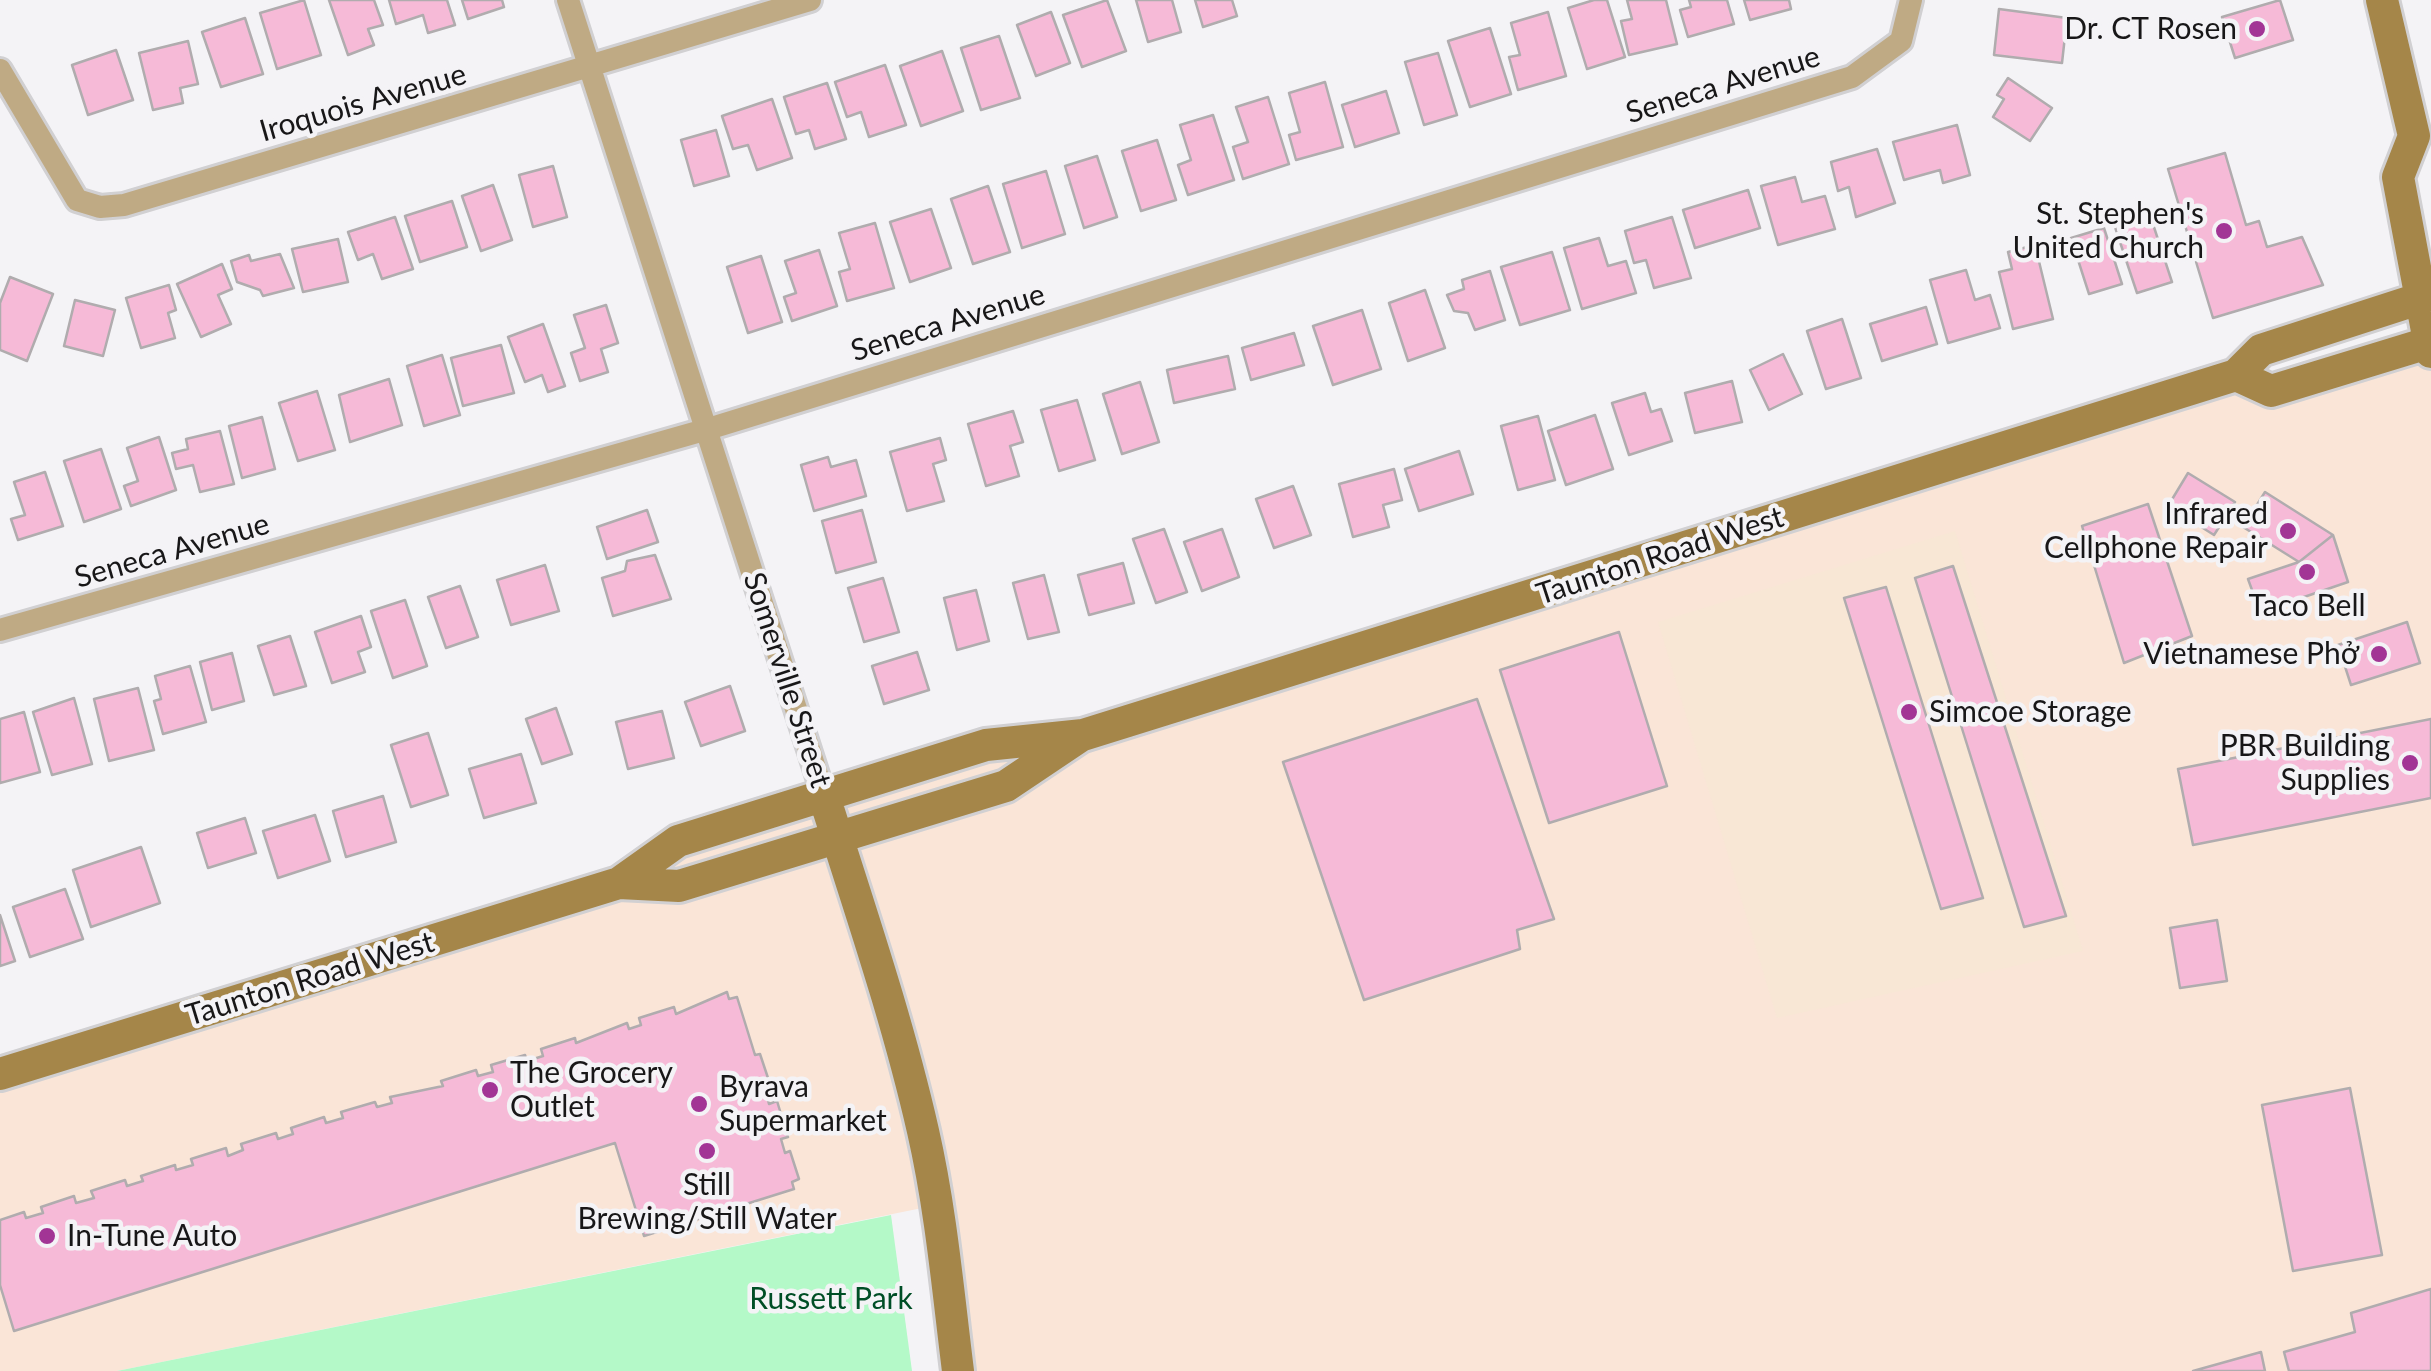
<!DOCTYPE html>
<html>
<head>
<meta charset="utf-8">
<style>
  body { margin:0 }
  canvas { display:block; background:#f4f3f6 }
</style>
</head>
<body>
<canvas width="2431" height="1371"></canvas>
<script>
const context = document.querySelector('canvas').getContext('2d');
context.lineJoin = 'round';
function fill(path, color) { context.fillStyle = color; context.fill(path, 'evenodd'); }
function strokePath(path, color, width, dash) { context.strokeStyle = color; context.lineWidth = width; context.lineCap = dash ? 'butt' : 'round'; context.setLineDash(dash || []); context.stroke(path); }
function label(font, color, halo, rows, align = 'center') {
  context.font = font + ' Lato,sans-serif'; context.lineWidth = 9; context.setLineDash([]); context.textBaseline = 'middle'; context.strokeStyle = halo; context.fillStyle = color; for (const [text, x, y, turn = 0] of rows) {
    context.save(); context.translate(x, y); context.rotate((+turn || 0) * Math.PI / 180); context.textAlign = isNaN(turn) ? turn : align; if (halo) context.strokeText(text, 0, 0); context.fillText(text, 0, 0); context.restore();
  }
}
fill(new Path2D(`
  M2431 347V1371H958L937 1205 117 1371H0V1079L760 816 1083 734 2238 375 2271 391Z`), '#fae5d7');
fill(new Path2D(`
  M1955 531 2083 951 1777 1018 1658 622Z`), '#f8e7d5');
fill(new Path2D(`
  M891 1215 912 1371H117Z`), '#b4f9c8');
const building = new Path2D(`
  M304 0 321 55 277 69 260 13Z
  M329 0H374L383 25 368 29 374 45 348 55Z
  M389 0H447L455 25 428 33 423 15 396 24Z
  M462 0H502L504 7 468 19Z
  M1107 0 1126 51 1082 67 1063 15Z
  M1136 0H1172L1181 32 1148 42Z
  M1195 0H1232L1237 16 1203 27Z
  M1594 0H1607L1625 57 1587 69 1568 8Z
  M1627 0H1666L1677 44 1629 55 1621 21 1632 19Z
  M1689 0H1727L1734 24 1688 37 1680 10 1691 7Z
  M1744 0H1789L1791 9 1750 20Z
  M2280 0 2293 40 2235 58 2222 17Z
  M1999 9 2067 18 2062 63 1994 55Z
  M1051 12 1070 63 1036 76 1017 25Z
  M1548 12 1566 76 1518 90 1509 57 1520 55 1511 23Z
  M245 18 263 74 221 87 202 32Z
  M1490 28 1511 94 1470 107 1448 41Z
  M999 36 1020 98 981 110 961 48Z
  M188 41 198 84 180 88 183 103 153 110 139 53Z
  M116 50 133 100 88 115 72 65Z
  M942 51 963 111 921 126 900 66Z
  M1438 53 1457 115 1424 125 1405 62Z
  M885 65 906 125 869 137 861 112 847 117 835 82Z
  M2008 78 2052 108 2030 141 1993 117 2004 99 1997 95Z
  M1325 82 1343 147 1296 160 1289 135 1300 132 1289 93Z
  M827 83 846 139 815 149 809 130 796 134 784 97Z
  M1386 91 1399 133 1355 147 1342 105Z
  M1268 97 1289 164 1243 179 1233 147 1248 142 1236 107Z
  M772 99 792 158 757 170 748 145 733 149 722 116Z
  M1213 115 1234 180 1188 195 1178 165 1191 160 1180 125Z
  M1957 125 1970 175 1943 183 1940 170 1904 180 1893 142Z
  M716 130 729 176 694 186 681 140Z
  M1157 140 1176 200 1141 211 1122 151Z
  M1877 149 1895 203 1856 217 1849 187 1838 191 1831 162Z
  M2225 153 2246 225 2259 221 2267 247 2302 237 2323 285 2213 318 2168 169Z
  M1097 156 1117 217 1084 228 1065 166Z
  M553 166 567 217 533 227 519 175Z
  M1046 171 1065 234 1022 248 1003 184Z
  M1795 177 1802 202 1825 196 1835 229 1778 245 1761 186Z
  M493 185 512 240 481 251 462 196Z
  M988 186 1010 252 973 264 951 199Z
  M1748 190 1760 228 1695 248 1683 210Z
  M452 201 467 247 420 262 405 216Z
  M931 209 951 268 910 282 890 222Z
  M2150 215 2172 282 2137 293 2115 227Z
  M395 217 413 269 382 279 373 254 358 260 348 232Z
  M1672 217 1691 278 1654 288 1646 260 1634 263 1625 231Z
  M875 223 894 288 847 301 839 272 850 269 839 233Z
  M2104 228 2122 284 2089 294 2071 238Z
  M1599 238 1608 266 1626 261 1636 293 1582 309 1564 248Z
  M338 239 348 282 303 292 292 249Z
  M2035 245 2053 319 2013 329 1999 272 2012 269 2008 252Z
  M819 250 837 306 792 321 784 297 796 293 785 261Z
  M1552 252 1570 310 1520 325 1501 267Z
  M280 254 294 288 263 296 260 290 237 282 231 261 249 255 251 261Z
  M761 256 782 322 748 333 727 267Z
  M222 264 232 289 218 295 231 324 201 337 177 284Z
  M1966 270 1975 300 1990 295 2000 328 1948 343 1930 280Z
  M1490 271 1505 320 1475 330 1468 313 1454 311 1447 295 1464 289 1462 280Z
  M10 277 53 294 27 361 0 350V303Z
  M169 285 176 310 168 313 175 338 141 348 126 298Z
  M1425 290 1445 348 1408 361 1389 303Z
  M75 300 115 310 103 356 64 346Z
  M606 305 618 343 601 349 608 372 580 381 571 353 585 348 574 315Z
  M1926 307 1937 344 1882 361 1870 324Z
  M1362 310 1381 369 1333 385 1313 326Z
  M1842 319 1861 378 1826 389 1807 331Z
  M543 324 565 386 548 392 542 375 525 382 508 337Z
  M1294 333 1304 365 1251 380 1242 348Z
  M501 345 514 393 463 406 451 358Z
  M1783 354 1802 394 1769 410 1750 370Z
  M442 355 460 415 424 426 407 366Z
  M1228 356 1235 389 1174 403 1167 370Z
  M389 379 402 425 350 442 339 395Z
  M1732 381 1742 422 1695 433 1685 393Z
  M1140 382 1159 442 1122 454 1103 394Z
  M317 391 335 450 298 461 279 403Z
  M1645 393 1651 412 1661 409 1672 441 1629 455 1612 403Z
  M1077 400 1095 460 1059 471 1041 410Z
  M1013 411 1023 442 1010 446 1019 476 986 486 968 424Z
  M1595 415 1613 469 1566 485 1548 431Z
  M1538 416 1555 480 1518 490 1501 426Z
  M262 417 275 469 242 478 229 426Z
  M220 431 234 484 200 492 193 465 176 469 172 453 188 449 186 439Z
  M159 437 176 490 131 506 124 486 138 481 127 448Z
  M940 438 946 460 933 464 944 501 907 511 890 452Z
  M101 449 121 509 84 522 64 461Z
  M1459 451 1473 494 1419 511 1405 469Z
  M828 457 831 467 856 460 866 496 814 511 801 465Z
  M1394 469 1402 500 1383 505 1389 527 1353 537 1339 484Z
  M45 472 63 526 18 540 11 519 25 515 14 482Z
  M2188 473 2235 502 2214 535 2168 506Z
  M1293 486 1311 535 1274 548 1256 499Z
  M2265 492 2333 535 2299 562 2243 527Z
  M2148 504 2192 636 2124 663 2082 526Z
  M647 510 658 542 607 559 597 527Z
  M862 510 876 562 836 573 822 521Z
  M1164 529 1187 592 1156 603 1133 539Z
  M1222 529 1239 577 1202 591 1184 542Z
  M2333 535 2348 582 2260 612 2248 579 2299 562Z
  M655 555 671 599 613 616 602 578 625 571 627 561Z
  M1123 563 1134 603 1089 615 1078 575Z
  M545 565 559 611 511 625 497 580Z
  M1953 566 2066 916 2024 927 1915 578Z
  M1044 575 1059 632 1028 639 1013 583Z
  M883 578 899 632 864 642 848 588Z
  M460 586 478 637 446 648 428 597Z
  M1886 587 1983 898 1941 909 1844 598Z
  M976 590 989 641 957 650 944 598Z
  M405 600 427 666 393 678 371 611Z
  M361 616 371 647 358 652 365 672 332 683 315 632Z
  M2407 622 2420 663 2351 685 2338 645Z
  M1619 632 1667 786 1549 823 1500 670Z
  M290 636 306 686 274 695 258 646Z
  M917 652 929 690 884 704 872 666Z
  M232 653 244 701 212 710 200 662Z
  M190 666 206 722 163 734 154 701 161 699 155 676Z
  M730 686 745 731 701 746 685 702Z
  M138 688 154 750 109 761 94 699Z
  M74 698 92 764 52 775 33 712Z
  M1477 699 1554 919 1517 930 1520 949 1364 1000 1283 762Z
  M556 708 572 754 542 764 526 719Z
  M662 711 674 758 628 769 616 722Z
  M24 712 40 772 0 783V719Z
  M2431 719V798L2193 845 2178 769Z
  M428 733 448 795 411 807 391 745Z
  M521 754 536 803 484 818 469 769Z
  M383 796 396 842 346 857 333 811Z
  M315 815 330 861 278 878 263 831Z
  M245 818 256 853 208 868 197 833Z
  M141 847 160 903 91 927 73 870Z
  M65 889 83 939 30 957 13 907Z
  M0 915 15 961 0 966Z
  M2217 920 2227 981 2180 988 2170 928Z
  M727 992 729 999 737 997 755 1055 760 1054 771 1087 765 1089 769 1104 777 1101 788 1137 781 1139 785 1153 790 1151 799 1179 792 1182 794 1189 644 1236 615 1143 14 1331 0 1285V1220L24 1212 26 1218 43 1213 41 1207 74 1196 76 1203 94 1198 91 1191 125 1180 127 1186 143 1181 141 1176 175 1165 176 1170 193 1165 191 1159 226 1148 228 1156 243 1150 241 1144 276 1133 278 1139 293 1134 291 1128 324 1117 326 1123 343 1118 341 1112 375 1102 377 1107 392 1103 390 1097 443 1086 441 1081 476 1070 478 1076 493 1072 491 1065 525 1055 527 1061 543 1056 541 1049 575 1038 576 1043 627 1023 629 1029 641 1025 639 1018 674 1007 676 1014Z
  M2350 1088 2382 1255 2293 1271 2262 1105Z
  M2431 1289V1371H2289L2284 1352 2355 1332 2351 1313Z
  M2261 1352 2265 1371H2193Z`);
fill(building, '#f6bad7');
strokePath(building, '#b0acae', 2.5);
const street = new Path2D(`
  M568 0 824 796
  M0 70 77 200 100 207 124 205 810 0
  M0 630 708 429 1852 77 1901 41 1911 0`);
const secondary = new Path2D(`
  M2382 0 2414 136 2398 177 2431 352
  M2236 375 2271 391 2431 342
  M824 796C859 907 897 1017 923 1131 941 1210 948 1291 958 1371
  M619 883 679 886 1006 786 1079 737
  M0 1074 619 883 678 841 986 745 1083 735 2236 375 2261 350 2431 295`);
strokePath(street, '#d1d0d2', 28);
strokePath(secondary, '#d1d0d2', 38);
strokePath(street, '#bfaa84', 22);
strokePath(secondary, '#a58649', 32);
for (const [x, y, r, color] of [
  [2257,29,10,"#a23595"],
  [2224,231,10,"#a23595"],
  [2288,531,10,"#a23595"],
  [2307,572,10,"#a23595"],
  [2379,654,10,"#a23595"],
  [1909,712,10,"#a23595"],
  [2410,763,10,"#a23595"],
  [490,1090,10,"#a23595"],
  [699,1104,10,"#a23595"],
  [707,1151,10,"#a23595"],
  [47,1236,10,"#a23595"]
]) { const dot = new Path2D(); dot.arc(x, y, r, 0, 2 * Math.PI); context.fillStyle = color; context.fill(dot); strokePath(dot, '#f4f3f6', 4); }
label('30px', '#181718', '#f4f3f6', [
  ["Dr. CT Rosen",2237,29],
  ["St. Stephen's",2204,214],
  ["United Church",2204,248],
  ["Infrared",2268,514],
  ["Cellphone Repair",2268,548],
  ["Taco Bell",2307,606,"center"],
  ["Vietnamese Phở",2359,654],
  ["Simcoe Storage",1929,712,"left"],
  ["PBR Building",2390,746],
  ["Supplies",2390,780],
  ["The Grocery",510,1073,"left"],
  ["Outlet",510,1107,"left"],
  ["Byrava",719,1087,"left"],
  ["Supermarket",719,1121,"left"],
  ["Still",707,1185,"center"],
  ["Brewing/Still Water",707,1219,"center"],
  ["In-Tune Auto",67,1236,"left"]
], 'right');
label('30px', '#181718', '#f4f3f6', [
  ["Seneca Avenue",1723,85,-17],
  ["Iroquois Avenue",363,103,-16],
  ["Seneca Avenue",948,323,-17],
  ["Seneca Avenue",172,551,-16],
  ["Taunton Road West",1660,556,-18],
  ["Somerville Street",787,680,72],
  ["Taunton Road West",310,979,-17]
]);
label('30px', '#004e26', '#f4f3f6', [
  ["Russett Park",831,1299]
]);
</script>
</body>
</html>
